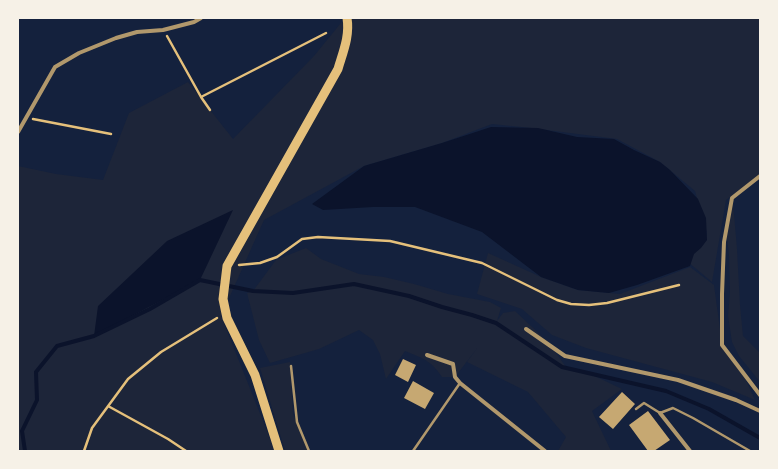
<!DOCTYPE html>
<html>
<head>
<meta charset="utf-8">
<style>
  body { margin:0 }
  #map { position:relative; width:778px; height:469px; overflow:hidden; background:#14213d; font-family:Jost,sans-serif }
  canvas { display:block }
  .frame { position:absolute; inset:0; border:19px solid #f6f1e7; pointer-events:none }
</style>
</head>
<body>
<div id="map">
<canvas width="778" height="469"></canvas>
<div class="frame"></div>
</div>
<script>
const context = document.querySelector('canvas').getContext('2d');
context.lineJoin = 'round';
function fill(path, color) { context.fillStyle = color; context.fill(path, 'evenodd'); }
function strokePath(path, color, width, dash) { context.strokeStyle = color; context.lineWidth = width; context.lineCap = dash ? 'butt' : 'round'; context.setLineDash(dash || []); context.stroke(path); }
fill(new Path2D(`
  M345 18H760V176L726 200 712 282 688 262 707 234 695 191 660 162 617 139 531 128 492 124 442 143 364 166 264 220 221 316 275 451H89L88 450 91 433 87 451H18V166L56 174 103 180 129 113 188 82 233 139 314 56Z
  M733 202 737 249 740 305 743 336 760 353V382L739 356 732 342 728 316 730 292 729 256 726 229V219Z
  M306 248 321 259 359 274 384 277 414 284 448 294 490 302 501 308 497 321 503 313 515 311 548 342 566 367 582 370 622 389 592 411 611 451H558L566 437 528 392 467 362 478 347 455 377H442C431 360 422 358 405 351L386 379 380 354 373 340 359 330 319 349 270 363 259 340 247 293 253 291 276 260Z
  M488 253 541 277 578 290 620 294 690 267 714 285 722 344 739 365 755 400 712 382 586 348 552 335 522 309 477 294Z
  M290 362 293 414 309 451H285L260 368Z`), '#1d2539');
fill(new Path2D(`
  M491 127 538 128 577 137 614 139 634 150 660 162 670 170 698 199 706 218 707 240 701 248 694 254 690 266 637 285 609 293 578 290 541 277 482 232 415 207H373L323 210 312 204 364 166 442 143Z
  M233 210 200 280 94 336 98 306 167 241Z`), '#0b132b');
strokePath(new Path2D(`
  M25 451 22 431 37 400 36 372 57 346 94 336 150 309 200 280 253 291 293 293 354 284 409 296 442 307 472 315 496 323 562 367 666 391 709 409 760 438`), '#0b132b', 4);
fill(new Path2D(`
  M403 359 416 365 408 382 395 375Z
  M413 381 434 393 425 409 404 398Z
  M622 392 635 404 613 429 599 417Z
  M648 411 670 440 654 451H648L629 425Z`), '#c6a872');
strokePath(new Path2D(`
  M167 36 201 97 210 110
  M201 97 326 33
  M33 119 111 134
  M239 265 260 263 277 257 302 239 318 237 390 241 482 263 557 300 571 304 589 305 607 303 679 285
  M108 406 168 439 186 451
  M84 451 92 428 128 379 161 352 217 318`), '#e5c07b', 2.5);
strokePath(new Path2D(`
  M291 366 297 422 309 451
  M636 409 644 403 660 413 673 408 693 418 750 451
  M413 451 460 383`), '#b1986c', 2.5);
strokePath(new Path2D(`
  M18 132 55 67 79 53 116 38 137 32 163 30 194 22 201 18
  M760 176 732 198 724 242 722 294V345L760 395
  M526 329 565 356 678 380 736 400 760 411
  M427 355 453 364 455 377 460 383 545 451
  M660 413 690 451`), '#b1986c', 4);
strokePath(new Path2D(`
  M279 451 255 375 227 318 223 299 227 266 338 69C343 52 350 36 347 18`), '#e5c07b', 9);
</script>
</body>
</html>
